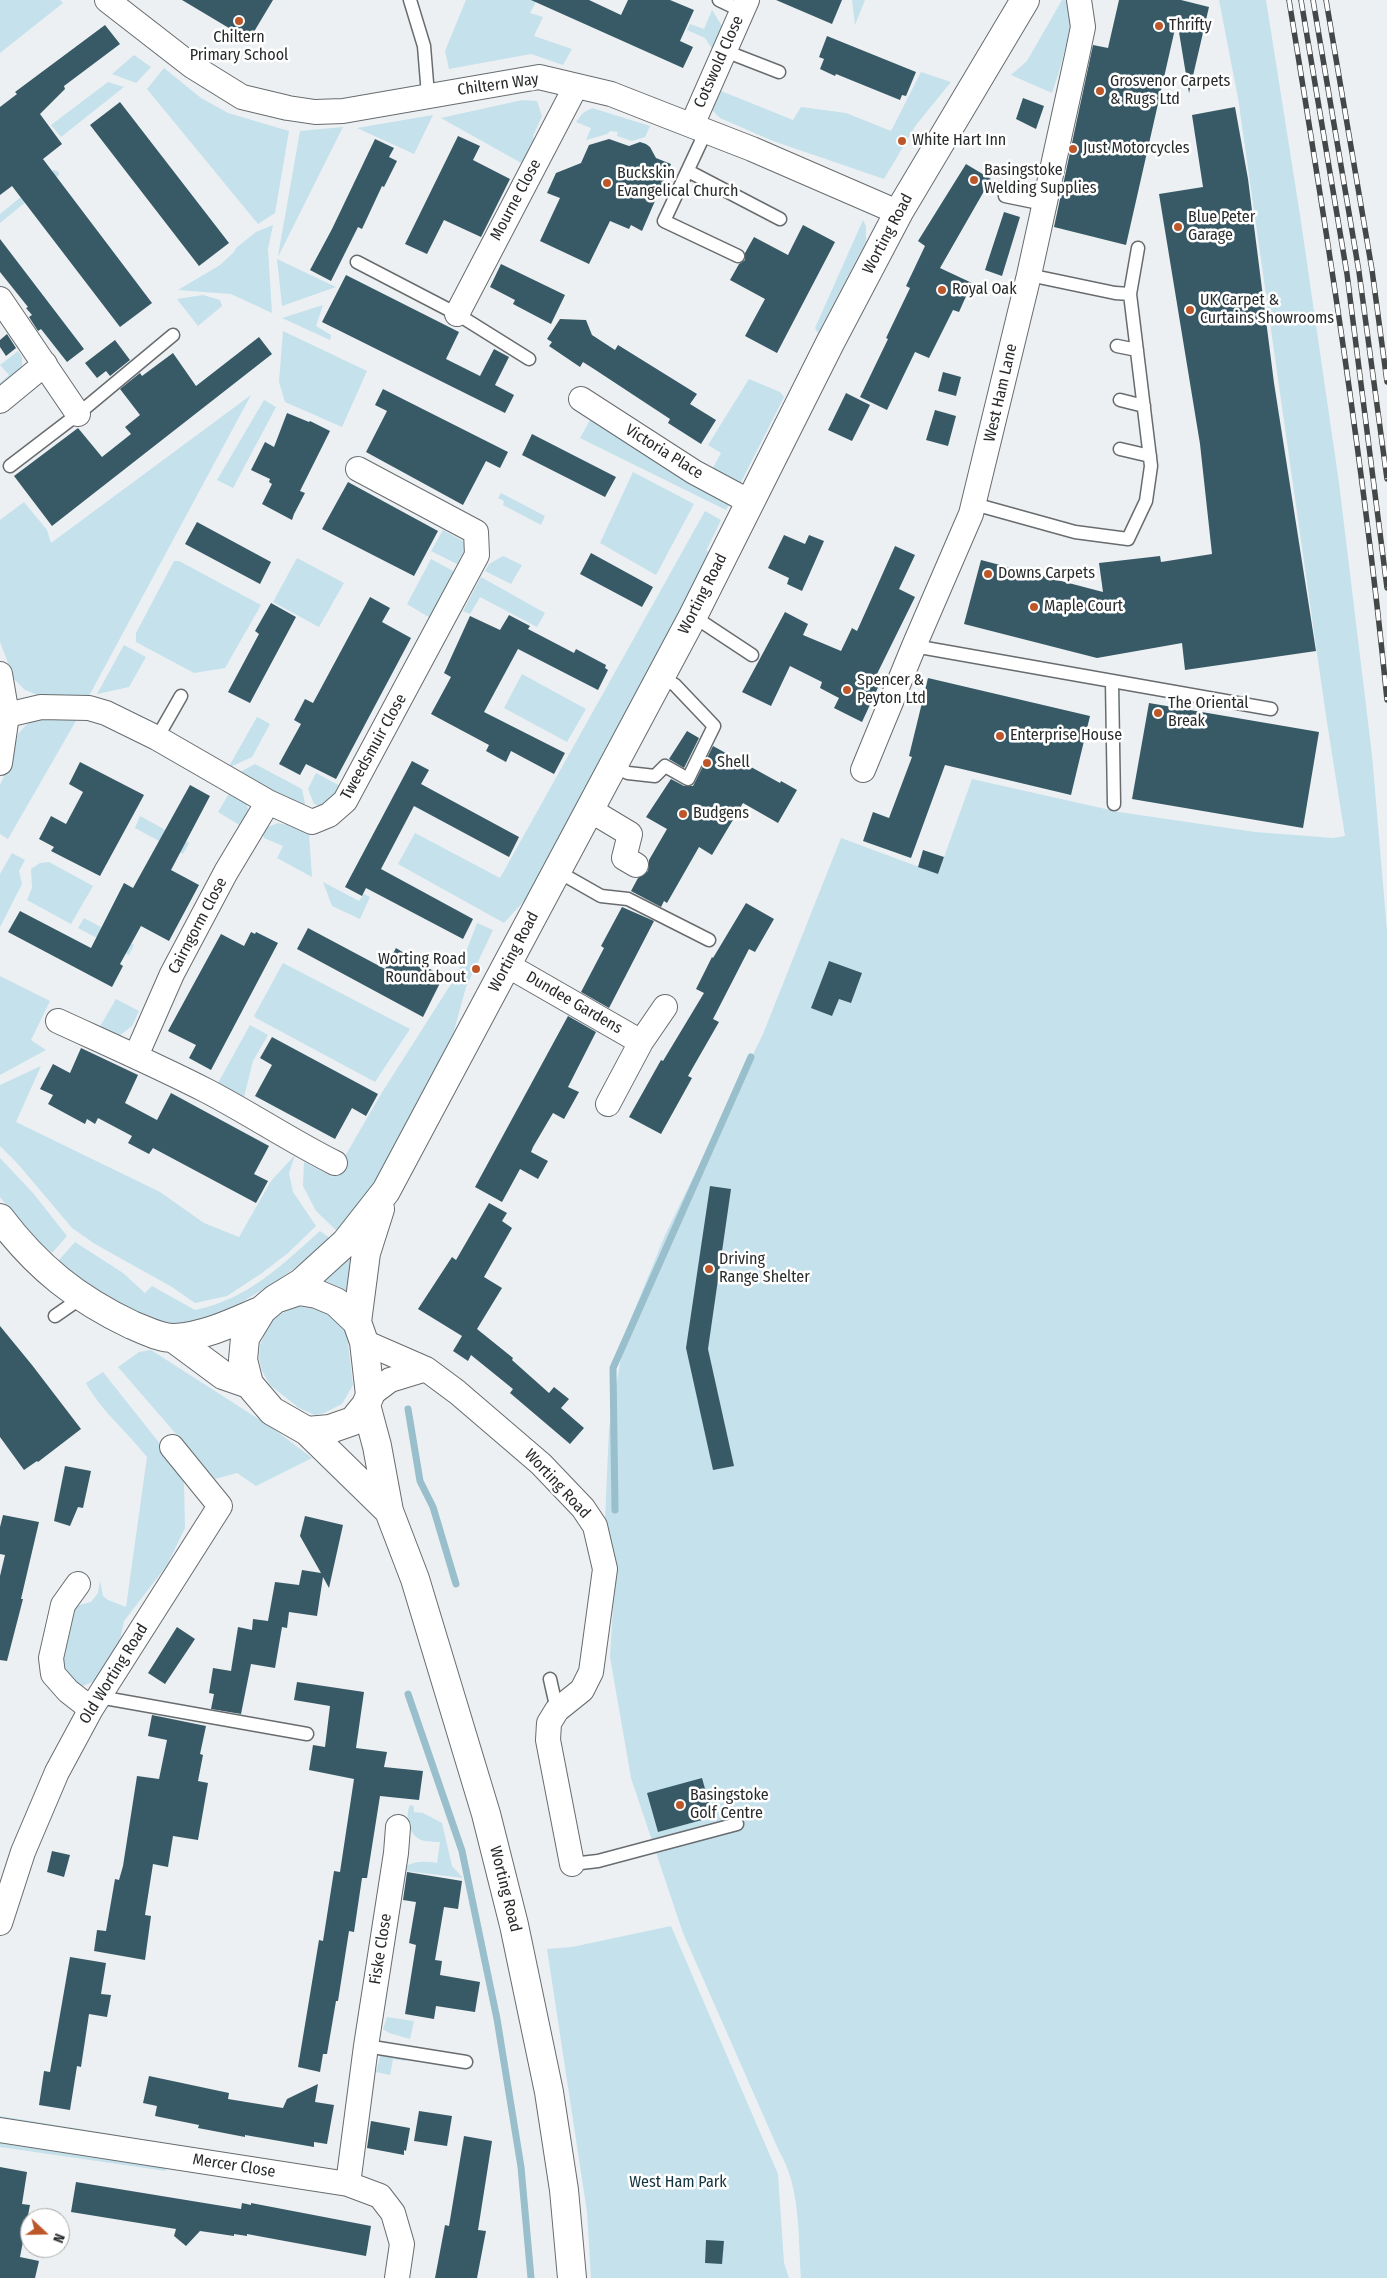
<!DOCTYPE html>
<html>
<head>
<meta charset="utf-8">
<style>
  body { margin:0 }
  #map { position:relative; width:1387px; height:2278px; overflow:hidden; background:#ecf0f2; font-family:"Fira Sans Condensed",sans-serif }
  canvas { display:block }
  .north { position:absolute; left:20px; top:2208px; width:50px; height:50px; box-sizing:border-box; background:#fff; border:1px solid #a9aaaa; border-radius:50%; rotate:111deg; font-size:14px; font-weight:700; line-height:20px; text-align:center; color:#282a2b }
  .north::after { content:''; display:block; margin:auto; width:18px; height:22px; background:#bd5729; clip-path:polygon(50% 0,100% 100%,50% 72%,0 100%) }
</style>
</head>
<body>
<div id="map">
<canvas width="1387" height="2278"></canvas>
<div class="north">N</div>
</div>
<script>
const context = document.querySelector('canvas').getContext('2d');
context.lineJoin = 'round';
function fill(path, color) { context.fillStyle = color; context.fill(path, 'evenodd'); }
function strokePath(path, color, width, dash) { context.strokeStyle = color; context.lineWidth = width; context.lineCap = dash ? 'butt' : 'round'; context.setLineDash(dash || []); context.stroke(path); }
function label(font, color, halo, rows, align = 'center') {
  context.font = font + ' "Fira Sans Condensed",sans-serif'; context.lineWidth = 5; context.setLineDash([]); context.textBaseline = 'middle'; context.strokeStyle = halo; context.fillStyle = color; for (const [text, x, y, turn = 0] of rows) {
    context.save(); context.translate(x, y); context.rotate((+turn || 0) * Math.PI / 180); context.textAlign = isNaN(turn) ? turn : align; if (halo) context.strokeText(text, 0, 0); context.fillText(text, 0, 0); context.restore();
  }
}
fill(new Path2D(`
  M0 0H60L63 3 0 53Z
  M466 0H537L530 13 543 17 534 36 572 49 563 65 531 54 449 69 445 51Z
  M852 0H865L855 25Z
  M1062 0H1065C1067 2 1069 4 1070 7 1075 21 1058 77 1052 93L1011 75 1027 61Z
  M1219 0H1266L1300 215 1339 483 1372 755 1387 931V2278H801C798 2236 801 2188 779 2151L683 1933 631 1778 610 1657 615 1576 605 1519 609 1429 625 1333 666 1233 763 1034 841 838 938 874 972 779 1119 812 1255 832 1333 838 1345 836 1326 716 1238 98Z
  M712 10 722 26 713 50 705 38 687 30 690 24 704 29Z
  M134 55 151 67 136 83 112 74Z
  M164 68 201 98 228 113 289 131 275 213 258 224 147 89Z
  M921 72 951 82 916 125 884 179 773 141 720 118 711 109 721 91 793 120 801 107 846 113 891 131Z
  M108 82 124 87 61 137 51 125Z
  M522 100 537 101 542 116 533 136 535 142 523 164 441 118Z
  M592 108 650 126 645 137 632 141 617 136 618 132 610 131 607 134 586 140 591 128 576 122 583 113Z
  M433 115 414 154 357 128Z
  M343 127 279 255 278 256 300 131Z
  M54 170 59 172V175L0 223V214Z
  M863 220 866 226V242L818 333 815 328Z
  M273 225 268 249 272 313 231 294 178 290 220 265 234 252 236 248 256 232Z
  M277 259 336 287 282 306Z
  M203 295 220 300 222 306 198 326 177 299Z
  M323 305 316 326 331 335 330 340 282 318Z
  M283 331 367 371 342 427 285 402 279 382Z
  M18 351 22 357V370L0 389V383L9 375 0 365Z
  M749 379 780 392 784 397 739 486 710 473 721 453 708 445Z
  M251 395 89 696 38 695 25 690 14 679 0 642V520L24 502 47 530 51 543Z
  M264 400 276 407 233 488 217 480Z
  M590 420 683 471 731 501 726 510 580 438Z
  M633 472 694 504 656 575 600 543Z
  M501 493 545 516 541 525 503 505 504 501 498 498Z
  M705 511 721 520 706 551 711 552 533 891 504 923 398 864 415 833 500 878Z
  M443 530 468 544 457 564 431 551Z
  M503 556 522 565 511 584 485 571 489 564Z
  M297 558 344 583 319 627 273 602Z
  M431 559 457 573 432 619 407 604Z
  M174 561H179L261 605 225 668 194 673 136 642V633Z
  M481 577 545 613 537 627 480 597 470 614 463 611Z
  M124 645 146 657 129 687 97 694Z
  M522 674 586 709 567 742 504 708Z
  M257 717 270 724 252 757 228 768Z
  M37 718 77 719 8 839 0 834V785L8 768 18 734 26 725Z
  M255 764 302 789 305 804 301 805 239 774 240 772Z
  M316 773 342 787 320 806 314 804 308 789Z
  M230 792 247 804 248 810 241 826 218 812Z
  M140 816 189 843 183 854 135 828Z
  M278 823 288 825 309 834 312 877 277 858 283 846 264 838 263 834 268 827Z
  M12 853 25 860 19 871 22 884 0 927V874Z
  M49 862 93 886 71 924 27 900 32 888 31 869 40 863Z
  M323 882 359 901 364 894 370 897 360 919 332 906Z
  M84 918 134 945 129 955 78 928Z
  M477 923 493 930 466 987 454 1031 443 1055 366 1198 339 1233 316 1211 303 1186 304 1162 333 1177 381 1094 458 973Z
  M283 963 410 1029 375 1082 256 1018 254 1016Z
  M0 976 50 1001 31 1040 46 1050 0 1075Z
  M116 999 139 1011 132 1026 119 1036 99 1028Z
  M250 1025 268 1035 253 1061 244 1097 218 1083Z
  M41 1066 16 1122 160 1192 204 1223 239 1237 271 1181 295 1155 289 1173 293 1192 316 1226 288 1253 262 1273 227 1296 195 1303 172 1287 95 1244 72 1228 18 1164 0 1146V1085Z
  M0 1158 33 1193 67 1236 52 1253 27 1231 0 1197Z
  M320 1231 331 1239C305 1262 277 1281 247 1299 236 1306 223 1315 210 1319 187 1326 162 1327 139 1317 110 1305 82 1281 58 1261L75 1242 123 1273 145 1293 152 1286 195 1310C248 1299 281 1266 320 1231Z
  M350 1257 354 1258 350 1292 317 1277Z
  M297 1306 328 1311 341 1324 347 1336 353 1385 342 1404 324 1413 315 1415 299 1408 270 1385 262 1371 259 1359 260 1345 269 1324 282 1313Z
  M151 1350 271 1427 312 1458 256 1486 237 1473 215 1479 118 1367 139 1352Z
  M103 1372 180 1469 184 1484 185 1528 167 1565 124 1621 119 1645 95 1681 78 1688 61 1671V1644L75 1606 91 1602 98 1593 100 1581 103 1596 108 1600 126 1607 147 1457C129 1434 98 1407 86 1383Z
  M410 1805 414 1806V1812L423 1813 442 1823 452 1866 463 1878 406 1871 400 1900 402 1868C415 1861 423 1861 437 1863L440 1842C434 1842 424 1842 419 1839 408 1833 405 1815 410 1805Z
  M671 1926 778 2174 784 2263 789 2278H591L587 2212 547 1949 572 1947Z
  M387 2017 414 2021 410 2039 389 2033 383 2029Z
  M381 2053 405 2059 406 2061 393 2059 390 2075 376 2072Z
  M0 2116 159 2142 158 2144 0 2121Z
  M0 2142 166 2168V2171L0 2147Z`), '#c4e1ec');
strokePath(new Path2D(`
  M408 1409 420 1481 433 1507 456 1584
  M615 1510 613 1368 751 1057
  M408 1694 462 1851 497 2019 521 2167 531 2278`), '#99becc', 7);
fill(new Path2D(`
  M182 0H273L249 40Z
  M531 0H589L621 15 628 0H670L694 10 680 41 693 47 683 68Z
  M776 0H842L832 24Z
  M1119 0H1181L1209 7 1189 93 1177 20 1126 245 1054 227 1093 45 1108 48Z
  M105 25 120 44 64 86 65 89 40 114 62 144 43 159 152 303 120 327 12 186 0 195V107L17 94 15 92Z
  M827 36 916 72 906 96 902 95 900 100 836 74 835 76 820 69 824 59 819 57Z
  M1023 98 1044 106 1036 129 1016 119Z
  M120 102 229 243 199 266 90 125Z
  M1235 107 1248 179 1274 383 1316 651 1185 670 1182 643 1097 658 964 624 981 560 1103 592 1099 563 1160 556 1161 562 1212 554 1200 444 1159 194 1203 187 1192 115Z
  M458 136 480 146 473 160 510 179 481 237 444 220 427 254 405 244Z
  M375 139 394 148 389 157 397 161 384 187 382 186 362 229 358 227 331 281 310 270 332 229Z
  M609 139 629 146 640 142 646 144 650 147 656 158 671 164 642 231 631 225 629 229 610 221 589 264 540 241 560 198 547 193 556 173 581 163 589 145Z
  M966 164 991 179 940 268 972 283 959 312 953 310 929 358 915 352 887 410 860 397 888 339 886 338 910 288 906 286 925 246 918 241Z
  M1004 212 1020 217 1002 276 985 270Z
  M803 225 835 242 777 353 745 336 765 299 730 280 739 264 745 260V253L754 237 788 255Z
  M0 239 84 349 67 362 41 329 38 331 29 317 32 315 26 308 28 307 0 272Z
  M501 264 565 295 551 324 513 304 515 300 490 287Z
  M346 275 459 332 446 359 480 376 494 349 509 357 495 385 514 395 505 413 322 322Z
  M560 319 586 320 592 335 615 350 618 345 697 394 690 404 716 420 701 444 668 423 670 419 594 369 583 362 580 367 549 346 552 342 547 339Z
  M7 334 16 348 6 356 0 347V340Z
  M259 337 272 354 52 526 14 476 78 428 102 457 131 434 125 427 140 415 120 389 140 373 142 376 173 353 196 386Z
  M115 340 130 360 110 376 106 371 97 378 85 363Z
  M943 372 961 377 956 396 938 391Z
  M383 389 508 452 500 468 486 461 463 505 366 452 387 411 375 405Z
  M846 393 870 405 852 441 828 430Z
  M935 410 956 416 948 446 926 440Z
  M287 413 309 422 310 421 330 431 300 491 305 493 294 514 292 520 262 504 272 484 269 482 270 479 251 470 265 442 274 447Z
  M532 434 616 477 605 497 522 455Z
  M348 482 438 531 414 576 322 529Z
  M197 522 271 562 260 584 185 544Z
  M784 535 805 544 809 535 824 541 802 591 787 584 789 578 768 568Z
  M895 546 915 555 899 589 915 597 875 678 881 681 862 722 834 708 839 698 820 688 822 682 790 666 771 706 742 692 785 612 808 624 803 635 841 651 852 628 857 631Z
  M591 553 653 587 642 607 580 574Z
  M370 597 390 608 382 622 411 638 336 779 306 764 300 775 279 764 301 724 294 720 305 699 313 703Z
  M271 603 296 617 250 703 228 692 259 634 255 631Z
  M509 615 530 626 528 629 574 653 576 649 606 665 605 668 608 670 598 690 518 649 484 712 565 753 554 774 511 751 506 762 486 751 489 745 431 714 451 677 444 673 470 616 500 630Z
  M928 678 1090 716 1071 795 945 765 911 858 863 841 873 812 889 818 912 757 909 756Z
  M1149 703 1319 732 1303 828 1132 799Z
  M687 731 699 738 684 768 669 759Z
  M713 746 780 783 781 781 797 790 778 823 743 803 712 855 699 847 667 903 664 901 661 907 631 891 638 878 648 871 649 860 667 829 646 817 671 779 684 786H693Z
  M412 761 429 770 421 784 519 837 509 857 414 806 381 869 473 919 463 939 366 888 362 896 345 887Z
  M80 762 144 795 100 876 51 851 54 847 39 839 51 816 66 824 83 792 69 784Z
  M190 785 210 796 171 870 199 885 169 941 141 926 120 964 123 966 112 987 8 932 20 911 91 948 124 883 133 888Z
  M923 850 944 857 938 874 918 867Z
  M746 903 774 919 755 952 749 949 713 1019 719 1022 688 1076 692 1078 661 1134 629 1117 661 1060 663 1061 704 993 696 989 712 957 713 958Z
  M622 907 654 921 609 1008 581 992 604 948 601 946Z
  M308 928 385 969 396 948 443 977 423 1017 297 949Z
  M251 932 255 934 256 932 278 943 211 1070 189 1058 196 1045 168 1031 221 934 244 946Z
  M829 961 862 973 851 1003 839 999 832 1016 811 1008Z
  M568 1016 596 1032 568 1087 579 1092 564 1119 553 1113 533 1147 531 1152 548 1161 538 1179 520 1169 502 1202 475 1187Z
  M272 1037 378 1094 366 1116 352 1108 335 1139 255 1096 272 1065 260 1058Z
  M81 1048 138 1075 125 1103 157 1120 171 1093 269 1146 254 1174 268 1181 256 1203 153 1148 149 1154 128 1143 132 1136 98 1118 95 1124 87 1119 85 1124 48 1104 53 1095 40 1089 53 1064 70 1073Z
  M710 1186 731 1189 708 1349 734 1466 713 1470 686 1348Z
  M489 1203 507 1213 502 1221 512 1228 484 1277 502 1288 477 1329 513 1358 512 1360 549 1393 554 1387 569 1399 561 1408 584 1428 570 1444 510 1393 513 1389 471 1355 468 1361 453 1351 462 1336 418 1309 452 1257 456 1260Z
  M0 1326 32 1365 81 1429 38 1462 37 1461 24 1470 0 1437Z
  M65 1466 91 1471 83 1508 78 1507 70 1526 54 1521Z
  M3 1515 39 1522 21 1599H23L7 1661 0 1660V1576L5 1555 0 1554V1527Z
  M305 1516 343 1525 329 1588 323 1577 317 1616 289 1612 287 1628 282 1627 275 1668 251 1664 241 1714 211 1709 214 1694 209 1693 213 1668 231 1671 238 1627 252 1630 253 1619 268 1621 275 1582 299 1585 302 1570 321 1573 300 1536Z
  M177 1627 195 1639 165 1684 148 1673Z
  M297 1682 364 1692 356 1748 387 1752 384 1767 423 1771 419 1800 380 1796 367 1878H362L354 1932 349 1931 338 2001H336L327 2054H323L320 2072 298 2067 319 1940 323 1941 334 1871 340 1872 354 1779 309 1770 313 1745 325 1747 330 1706 294 1700Z
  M152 1715 206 1726 200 1754 203 1755 198 1781 208 1783 198 1840 173 1836 168 1867 153 1864 145 1915 151 1916 145 1960 94 1951 97 1930 106 1931 115 1879 119 1880 123 1866 137 1776 159 1779 167 1740 148 1736Z
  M702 1778 713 1817 658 1832 647 1793Z
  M52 1851 70 1855 64 1877 47 1872Z
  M407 1872 462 1881 458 1909 444 1907 435 1960 442 1961 440 1975 480 1982 475 2012 436 2006 434 2019 405 2014 416 1945 409 1943 416 1902 403 1900Z
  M70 1957 106 1963 101 1994 111 1995 107 2017 89 2014 81 2067 77 2066 70 2110 39 2105 44 2071 50 2072Z
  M149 2076 229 2093 228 2099 283 2108 287 2099 318 2084 315 2102 334 2105 327 2144 314 2142V2147L245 2135V2137L198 2128 199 2125 155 2116 157 2106 143 2103Z
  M419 2111 452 2116 447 2146 414 2141Z
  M371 2121 410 2128 406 2151 404 2150V2155L367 2148Z
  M464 2136 492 2141 478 2230 486 2231 477 2278H435L445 2225 449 2226Z
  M0 2167 27 2172 22 2204 30 2205 20 2257 39 2261 35 2278H0Z
  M76 2182 241 2209 242 2203 251 2205V2203L371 2226 366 2256 247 2234V2236L234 2234V2236L200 2231 186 2246 174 2236 176 2229 71 2212Z
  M706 2240 724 2241 722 2264 705 2263Z`), '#385a67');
const lane = new Path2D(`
  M410 0 424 46 428 95
  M719 0 742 11
  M725 51 779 72
  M706 131 664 221 738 256
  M688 171 780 219
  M1005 196 1044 204
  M357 262 457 314 529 359
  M1130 294 1138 248
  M1117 346 1137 350
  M1120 400 1144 406
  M1120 449 1150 456
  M10 466 78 414 173 335
  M974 504 1075 532 1128 539 1146 501 1151 466 1130 294 1115 293 1029 275
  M693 616 752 655
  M914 646 1271 709
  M1112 682 1114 804
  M157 738 181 696
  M613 766 628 773 655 776 665 766 688 779 714 726 675 685 660 676
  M557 871 601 896 628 899 709 940
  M55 1316 81 1298
  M550 1679 557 1710
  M99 1697 307 1734
  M572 1864 598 1861 737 1824
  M366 2046 466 2062`);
const street = new Path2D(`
  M107 0 192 66 242 97 288 108 315 112 343 111 539 77 611 94 662 114 752 149 888 208 900 210
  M692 125 747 0
  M0 299 78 414
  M457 314 576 86
  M581 399 694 472 750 502
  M0 401 45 364
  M0 674 7 715 0 763
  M7 715 41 707 89 708 106 713 157 738 268 802 312 822 329 815 345 801 477 555 476 532 358 469
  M863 770 914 646 971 514 1029 275 1077 56 1083 27 1079 0
  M590 810 630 834 624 858 636 865
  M507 965 641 1042
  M58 1021C108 1044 158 1066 207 1091 251 1114 291 1141 335 1163
  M136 1056 172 974 226 872 268 802
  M608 1104 641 1042 665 1007
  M364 1342 426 1369 457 1392 541 1464 583 1508 595 1526 605 1569 591 1672 582 1690 557 1710 549 1723 548 1740 572 1864
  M370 1395 390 1380 426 1369
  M78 1584 63 1605 51 1658 53 1674 68 1691 91 1709
  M0 1923 23 1852 57 1772 91 1709 220 1506 172 1447
  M0 2130 348 2184 380 2196 393 2213 402 2244 397 2278
  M348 2184 366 2046 396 1853 398 1827`);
const secondary = new Path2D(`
  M0 1218C37 1267 77 1299 132 1325 145 1330 161 1339 175 1338 206 1336 234 1322 262 1310
  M275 1299 301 1283 346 1242 386 1191 693 616 830 343 900 210 1025 0
  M357 1322 366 1253 380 1209
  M173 1338 223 1375 249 1384
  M366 1405 377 1446 389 1511 415 1579 486 1814 514 1925 549 2092 564 2190 572 2278
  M307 1431 330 1429 353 1421 366 1405 370 1395 364 1342 357 1322 336 1302 317 1294 299 1291 275 1299 262 1310 245 1338 243 1360 249 1384 272 1411 307 1431 389 1511`);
strokePath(lane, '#686c6e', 15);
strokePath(street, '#686c6e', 26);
strokePath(secondary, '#686c6e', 30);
strokePath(lane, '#fff', 12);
strokePath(street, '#fff', 24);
strokePath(secondary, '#fff', 28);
const rail = new Path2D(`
  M1289 0C1327 233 1364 465 1387 700
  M1301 0 1347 274 1387 588
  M1313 0 1359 272 1387 479
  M1326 0 1372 270 1387 382`);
strokePath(rail, '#444748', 5.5);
strokePath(rail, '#fff', 4, [11]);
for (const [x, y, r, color] of [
  [239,21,5,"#bd5729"],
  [1159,26,5,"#bd5729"],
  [1100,91,5,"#bd5729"],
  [902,141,5,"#bd5729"],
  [1073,149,5,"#bd5729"],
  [974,180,5,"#bd5729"],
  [607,183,5,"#bd5729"],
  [1178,227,5,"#bd5729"],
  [942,290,5,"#bd5729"],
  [1190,310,5,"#bd5729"],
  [988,574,5,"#bd5729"],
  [1034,607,5,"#bd5729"],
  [847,690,5,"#bd5729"],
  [1158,713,5,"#bd5729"],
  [1000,736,5,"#bd5729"],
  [707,763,5,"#bd5729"],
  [683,814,5,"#bd5729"],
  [476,969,5,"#bd5729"],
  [709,1269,5,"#bd5729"],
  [680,1805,5,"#bd5729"]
]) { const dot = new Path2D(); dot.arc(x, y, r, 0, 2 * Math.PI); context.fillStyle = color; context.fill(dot); strokePath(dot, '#fff', 2); }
label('16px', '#282a2b', '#fff', [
  ["Thrifty",1169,26],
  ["Chiltern",239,38,"center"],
  ["Primary School",239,56,"center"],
  ["Grosvenor Carpets",1110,82],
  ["& Rugs Ltd",1110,100],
  ["White Hart Inn",912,141],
  ["Just Motorcycles",1083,149],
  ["Basingstoke",984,171],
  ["Welding Supplies",984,189],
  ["Buckskin",617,174],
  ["Evangelical Church",617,192],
  ["Blue Peter",1188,218],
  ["Garage",1188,236],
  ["Royal Oak",952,290],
  ["UK Carpet &",1200,301],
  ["Curtains Showrooms",1200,319],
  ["Downs Carpets",998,574],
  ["Maple Court",1044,607],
  ["Spencer &",857,681],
  ["Peyton Ltd",857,699],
  ["The Oriental",1168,704],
  ["Break",1168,722],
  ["Enterprise House",1010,736],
  ["Shell",717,763],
  ["Budgens",693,814],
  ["Worting Road",466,960,"right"],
  ["Roundabout",466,978,"right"],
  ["Driving",719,1260],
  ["Range Shelter",719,1278],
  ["Basingstoke",690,1796],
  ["Golf Centre",690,1814]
], 'left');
label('16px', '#282a2b', '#fff', [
  ["Cotswold Close",719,62,-66],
  ["Chiltern Way",498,85,-8],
  ["Mourne Close",516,200,-62],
  ["Worting Road",888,234,-62],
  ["West Ham Lane",1001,393,-77],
  ["Victoria Place",664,452,32],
  ["Worting Road",703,594,-63],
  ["Tweedsmuir Close",374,747,-61],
  ["Cairngorm Close",198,926,-62],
  ["Worting Road",514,952,-62],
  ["Dundee Gardens",574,1003,30],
  ["Worting Road",557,1484,47],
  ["Old Worting Road",114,1674,-58],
  ["Worting Road",505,1889,76],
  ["Fiske Close",381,1949,-81],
  ["Mercer Close",234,2166,9]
]);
label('16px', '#10333e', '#fff', [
  ["West Ham Park",678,2183]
]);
</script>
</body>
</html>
